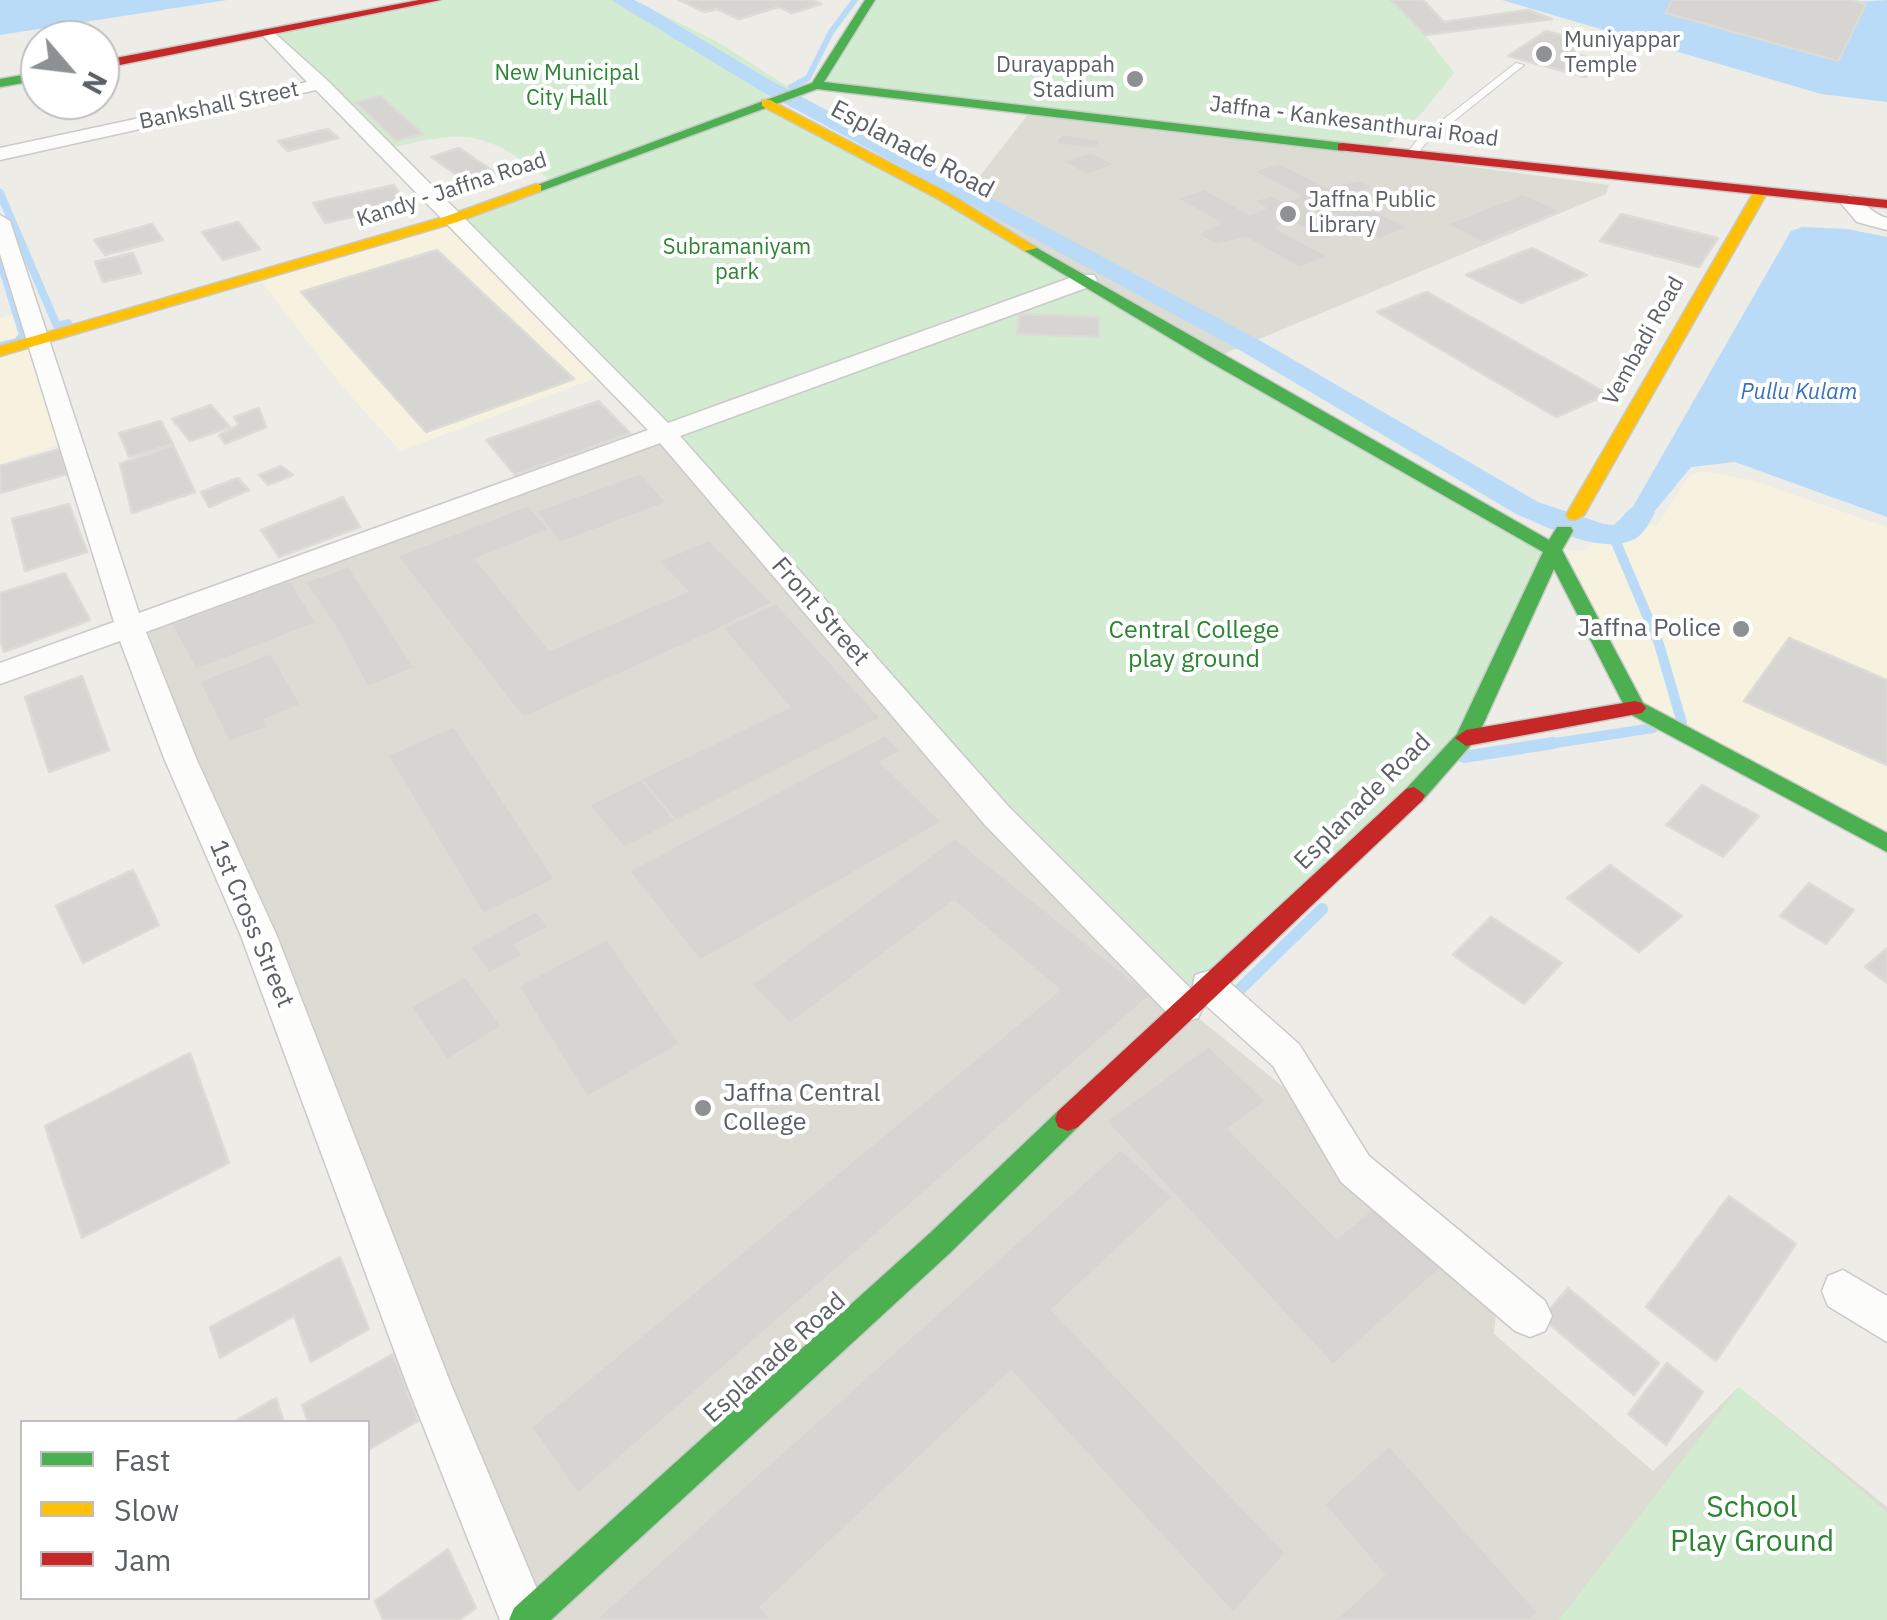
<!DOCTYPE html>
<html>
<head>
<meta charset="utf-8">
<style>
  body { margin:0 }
  #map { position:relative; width:1887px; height:1620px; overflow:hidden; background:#edece6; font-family:"IBM Plex Sans",sans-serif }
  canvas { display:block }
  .legend { position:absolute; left:20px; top:1420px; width:350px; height:180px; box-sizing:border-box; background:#fff; border:2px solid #bdbfc2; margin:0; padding:12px 18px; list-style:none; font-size:30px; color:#5b6066 }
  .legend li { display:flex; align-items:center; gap:20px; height:50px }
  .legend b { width:50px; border:2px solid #bdbfc2 }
  .north { position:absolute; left:20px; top:20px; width:100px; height:100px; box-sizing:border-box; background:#fff; border:2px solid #bdbfc2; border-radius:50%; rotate:118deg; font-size:28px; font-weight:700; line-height:40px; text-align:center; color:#5b6066 }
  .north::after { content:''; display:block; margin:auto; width:35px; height:45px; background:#8e9193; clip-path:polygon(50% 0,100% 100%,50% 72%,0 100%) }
</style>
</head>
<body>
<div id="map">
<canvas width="1887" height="1620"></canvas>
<ul class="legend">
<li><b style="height:12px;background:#4caf50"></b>Fast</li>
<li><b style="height:12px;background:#ffc107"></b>Slow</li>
<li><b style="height:12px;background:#c62828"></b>Jam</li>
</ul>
<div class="north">N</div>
</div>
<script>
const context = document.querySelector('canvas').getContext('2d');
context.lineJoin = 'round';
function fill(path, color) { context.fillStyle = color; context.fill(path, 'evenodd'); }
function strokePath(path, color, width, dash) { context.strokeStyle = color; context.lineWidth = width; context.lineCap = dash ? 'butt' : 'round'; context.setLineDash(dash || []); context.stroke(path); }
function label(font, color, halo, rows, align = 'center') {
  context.font = font + ' "IBM Plex Sans",sans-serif'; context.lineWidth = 8; context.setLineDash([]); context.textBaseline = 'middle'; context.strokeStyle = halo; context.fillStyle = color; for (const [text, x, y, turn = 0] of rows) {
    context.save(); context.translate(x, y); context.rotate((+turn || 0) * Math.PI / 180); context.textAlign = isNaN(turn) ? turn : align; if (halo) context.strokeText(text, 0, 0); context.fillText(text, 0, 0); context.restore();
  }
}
fill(new Path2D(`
  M452 219 607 374 400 451 342 386 257 276Z
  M29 310 70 441 0 464V318Z
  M1701 471 1751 480 1887 527V843L1635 708 1553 550H1585L1622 519 1657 526 1688 477Z`), '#f7f2df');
fill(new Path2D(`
  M1032 109 1609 185 1606 194 1214 358 945 197 973 185Z
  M664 433 1185 1007 1303 1103 1497 1301 1494 1334 1653 1471 1739 1387 1887 1507V1620H526L130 628Z`), '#dddcd4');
fill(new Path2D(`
  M436 0H633L716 41 796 92 768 103 1553 550 1466 738 1185 1007 664 433 452 219 553 182C482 129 469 129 385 149L270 34Z
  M870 0H1391L1425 35 1454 73 1421 114 1380 152 816 85Z
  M1739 1387 1887 1512V1620H1559Z`), '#d3ebd1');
fill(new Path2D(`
  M0 0H227L0 35Z
  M1502 0H1672L1667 13 1887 0V102L1821 94Z
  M1802 227 1847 229 1887 237V517L1735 462 1691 467 1650 517 1631 510 1791 231Z`), '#badbf8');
strokePath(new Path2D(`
  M791 87 808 78 831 32 855 0`), '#badbf8', 6);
strokePath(new Path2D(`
  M0 193 57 326 68 323
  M0 260 23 335 17 342 0 346`), '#badbf8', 8);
strokePath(new Path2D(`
  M1613 535 1659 644 1682 723
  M1536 746 1653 728`), '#badbf8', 10);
strokePath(new Path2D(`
  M1464 757 1553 743
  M1228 1001 1322 909`), '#badbf8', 12);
fill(new Path2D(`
  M611 0H634L648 7 770 80 1261 341 1538 502 1604 524 1614 525C1628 513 1630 501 1651 507L1655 513C1650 521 1644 534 1635 539 1601 556 1548 527 1516 514L1243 352 756 88Z`), '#badbf8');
const building = new Path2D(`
  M679 0H812L821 4 792 13 779 7 739 19 717 9 705 12Z
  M1391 0H1423L1444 22 1528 10 1552 19 1425 35Z
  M1672 0H1850L1866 4 1838 61 1666 13Z
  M1546 31 1588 42 1572 53 1606 62 1585 77 1508 56Z
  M381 96 423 134 396 141 355 102Z
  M328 129 338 138 288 151 278 141Z
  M1061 134 1102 140 1096 149 1055 144Z
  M459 148 496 173 467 182 431 157Z
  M1091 152 1116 165 1086 175 1062 161Z
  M1278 163 1327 187 1359 180 1374 187 1351 195 1359 200 1356 201 1409 228 1380 239 1326 211 1314 215 1345 232 1325 240 1293 222 1276 228 1329 257 1300 268 1246 238 1216 245 1198 234 1220 223 1176 198 1204 189 1250 214 1265 208 1253 201 1271 195 1284 202 1300 196 1253 171Z
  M394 185 407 205 325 223 313 203Z
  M1523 194 1561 211 1483 243 1446 224Z
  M1621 214 1718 238 1699 267 1600 241Z
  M238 222 260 249 223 260 202 232Z
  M152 224 163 240 105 255 94 240Z
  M1532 248 1587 275 1521 303 1466 275Z
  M437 250 574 379 426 432 301 292Z
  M133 253 141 273 103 282 95 262Z
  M1427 292 1608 394 1556 417 1377 312Z
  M1019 314 1099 317V337L1017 334Z
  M599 401 630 433 515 475 486 440Z
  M211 405 230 427 190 441 172 419Z
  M259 408 266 427 225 444 219 435 239 425 234 417Z
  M161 421 173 444 129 457 119 433Z
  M173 445 195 492 132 513 120 464Z
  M60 449 67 474 0 493V466Z
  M281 466 293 475 268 485 259 475Z
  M641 473 667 503 560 543 535 511Z
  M238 478 249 490 209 507 201 492Z
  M343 497 360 527 279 557 261 530Z
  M69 504 87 552 25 571 12 519Z
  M528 505 550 530 476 559 550 650 687 591 658 561 709 540 774 604 523 718 397 556Z
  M349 566 415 668 367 687 336 627 304 582Z
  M65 573 90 620 4 652 0 640V593Z
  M290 580 317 623 196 670 171 624Z
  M775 602 881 718 676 821 641 779 789 707 722 627Z
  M1789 638 1887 680V765L1744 701Z
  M271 653 301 705 264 720 268 727 229 742 199 681Z
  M82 676 109 750 49 772 25 697Z
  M454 726 555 879 483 914 387 755Z
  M885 735 902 751 881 762 942 822 700 961 629 871Z
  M641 779 676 821 624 848 589 805Z
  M1702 785 1759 816 1723 857 1666 825Z
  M955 838 1151 995 578 1494 531 1427 1059 990 954 901 790 1024 751 985Z
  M1610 865 1682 916 1639 952 1567 898Z
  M133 870 159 925 83 963 56 906Z
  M1809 883 1854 910 1826 944 1780 916Z
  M536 911 549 927 515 945 523 955 489 974 470 947Z
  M1491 917 1562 963 1524 1004 1453 955Z
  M607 939 680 1044 587 1097 518 986Z
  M1887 948V983L1865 967Z
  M465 976 502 1026 447 1060 411 1007Z
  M1209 1046 1266 1101 1229 1129 1337 1238 1377 1205 1441 1268 1333 1365 1106 1121Z
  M190 1053 229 1163 82 1238 45 1126Z
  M1121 1149 1173 1197 1052 1310 1286 1553 1233 1613 1011 1371 761 1607 771 1620H595Z
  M1729 1196 1796 1244 1716 1361 1646 1307Z
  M340 1257 369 1329 311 1362 294 1316 220 1358 210 1327Z
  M1568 1288 1659 1363 1634 1395 1542 1318Z
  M393 1354 418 1421 368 1450V1422H308L302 1405Z
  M1667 1363 1703 1392 1666 1445 1628 1414Z
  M276 1398 284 1422H233Z
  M1389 1445 1538 1612 1530 1620H1335L1384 1575 1324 1504Z
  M448 1549 476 1608 459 1620H383L375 1601Z`);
fill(building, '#d6d5d1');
strokePath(building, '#dcdbd6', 2.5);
const lane = new Path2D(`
  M1516 63 1524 65 1425 144 1415 157H1407L1406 155 1417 140Z`);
const street = new Path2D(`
  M270 29 327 80 668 423 1078 275H1094L1097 280 1094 285 680 436 1009 807 1192 990 1195 975 1208 971 1221 975 1299 1044 1369 1156 1545 1301 1552 1316 1545 1331 1530 1337 1515 1331 1341 1182 1273 1066 1201 1001 1203 1007 1198 1018 1185 1022 1172 1018 985 825 660 443 146 632 196 758 277 936 450 1382 550 1620H500L407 1385 241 936 164 758 120 641 0 684V663L114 622 0 254V215L10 221 139 613 648 430 316 90 0 160V148L307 82 264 37 262 34Z
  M1849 195C1864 199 1869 213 1887 218V230L1857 222 1839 201Z
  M1843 1270 1887 1296V1342L1828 1306 1822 1291 1828 1276Z`);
const fast = new Path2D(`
  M865 0H875L824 82 1343 143 1349 147 1343 151 817 89 541 191 529 188 812 83Z
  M40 72V80L0 87V79Z
  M1030 244 1549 540 1557 527H1571L1573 531 1562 550 1643 703 1887 833V852L1628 713 1554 569 1477 738 1422 801H1406L1403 795 1406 789 1457 734 1543 552 1208 361 1025 251 1023 248Z
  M1068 1107 1078 1111 1081 1119 1078 1127 950 1253 551 1620H509L514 1608 930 1233 1058 1111Z`);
const slow = new Path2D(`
  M762 100H770L950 194 1037 248 1025 251 940 200 762 106Z
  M536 184 541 185V191L457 222 0 356V346L447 216Z
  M1755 190 1767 193 1584 515 1575 520 1569 519 1566 515Z`);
const jam = new Path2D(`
  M419 0H441L100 69V61Z
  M1343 143 1887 200V208L1338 150V144Z
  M1635 701 1642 703 1646 708 1642 713 1466 746 1455 738 1466 730Z
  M1414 787 1425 795 1422 801 1078 1127 1068 1131 1058 1127 1055 1119 1058 1111 1406 789Z`);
strokePath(lane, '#c9cac9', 2);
strokePath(street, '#c9cac9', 3);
strokePath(fast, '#c8cac8', 3);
strokePath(slow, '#c8cac8', 3);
strokePath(jam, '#c8cac8', 3);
fill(lane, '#fcfcfb');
fill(street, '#fcfcfb');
fill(fast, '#4caf50');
fill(slow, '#ffc107');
fill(jam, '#c62828');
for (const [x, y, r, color] of [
  [1544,54,10,"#8e9193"],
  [1135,79,10,"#8e9193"],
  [1288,214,10,"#8e9193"],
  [1741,629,10,"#8e9193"],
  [703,1108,10,"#8e9193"]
]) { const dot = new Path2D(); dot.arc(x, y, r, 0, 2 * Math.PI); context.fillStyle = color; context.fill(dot); strokePath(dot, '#fff', 4); }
label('22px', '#5b6066', '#fff', [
  ["Muniyappar",1564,41],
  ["Temple",1564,66],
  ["Durayappah",1115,66,"right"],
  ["Stadium",1115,91,"right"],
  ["Jaffna Public",1308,201],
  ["Library",1308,226]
], 'left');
label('22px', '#2b8532', '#fff', [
  ["New Municipal",567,74],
  ["City Hall",567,99],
  ["Subramaniyam",737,248],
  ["park",737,273]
]);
label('22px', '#5b6066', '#fff', [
  ["Bankshall Street",219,106,-12],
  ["Jaffna - Kankesanthurai Road",1354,122,7],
  ["Kandy - Jaffna Road",452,190,-18],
  ["Vembadi Road",1644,341,-61]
]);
label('italic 22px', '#3573bd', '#fff', [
  ["Pullu Kulam",1799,393]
]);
label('25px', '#5b6066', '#fff', [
  ["Esplanade Road",912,150,28],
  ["Front Street",820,612,49],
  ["Esplanade Road",1363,802,-45],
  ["1st Cross Street",251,924,67],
  ["Esplanade Road",775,1358,-42]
]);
label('25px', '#5b6066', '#fff', [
  ["Jaffna Police",1721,629],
  ["Jaffna Central",723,1094,"left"],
  ["College",723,1123,"left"]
], 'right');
label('25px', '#2b8532', '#fff', [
  ["Central College",1194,631],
  ["play ground",1194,660]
]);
label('30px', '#2b8532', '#fff', [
  ["School",1752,1508],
  ["Play Ground",1752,1542]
]);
</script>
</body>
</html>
